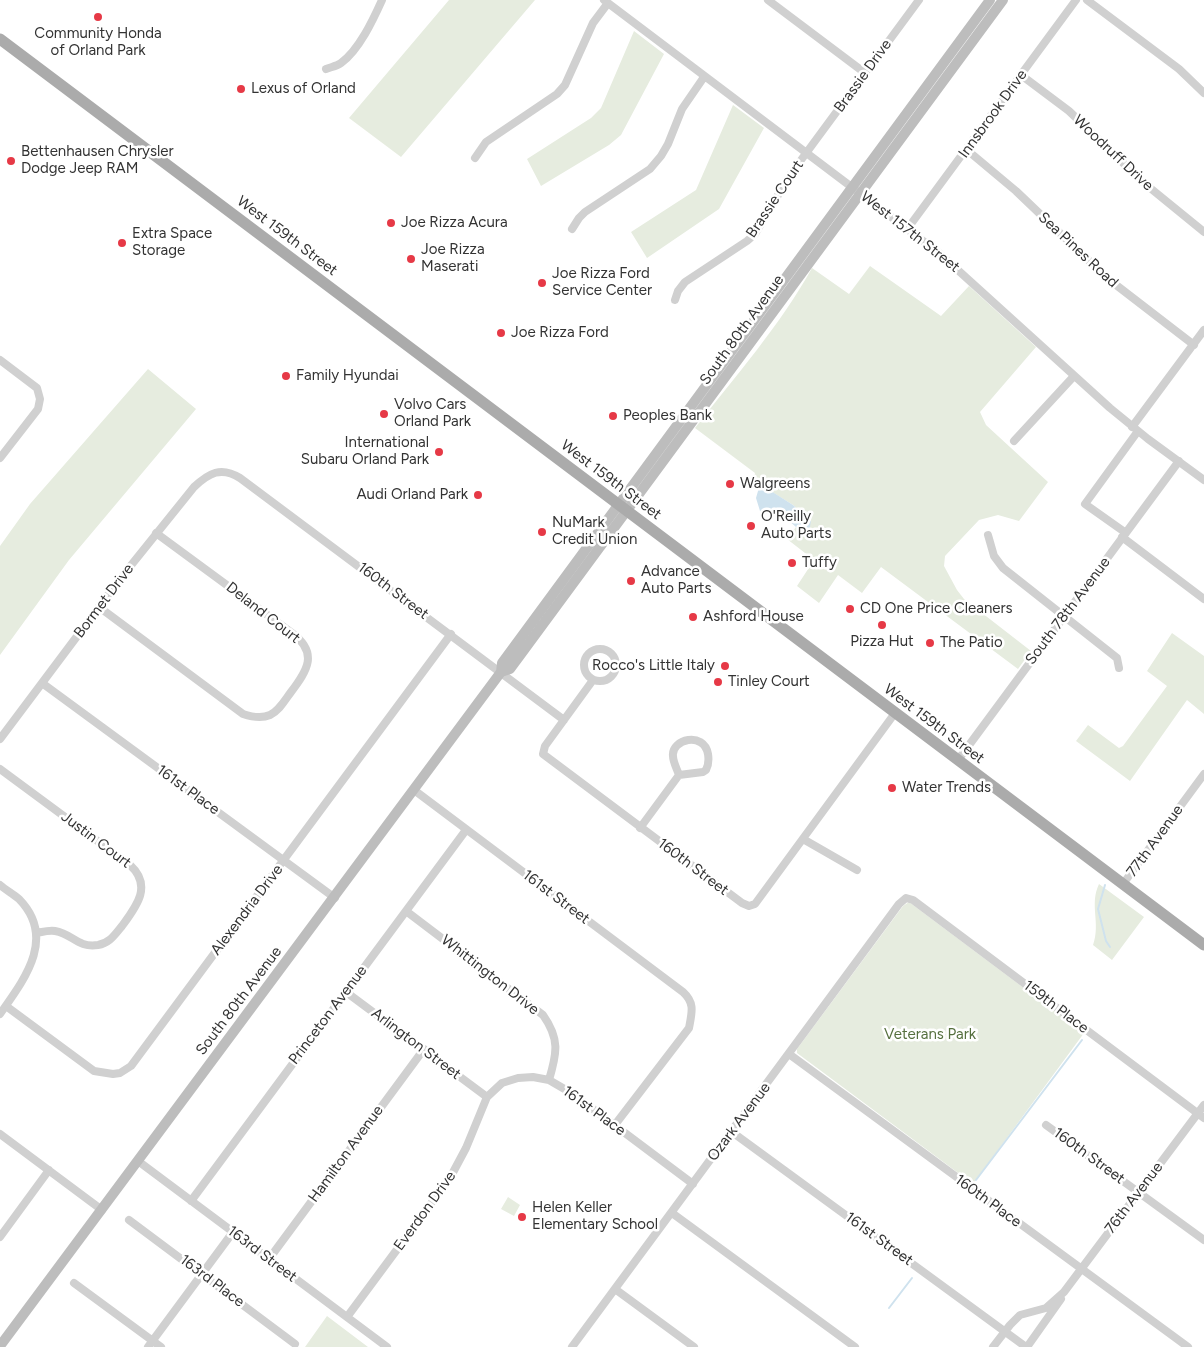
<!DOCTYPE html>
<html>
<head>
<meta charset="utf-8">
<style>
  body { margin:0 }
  canvas { display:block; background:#fff }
</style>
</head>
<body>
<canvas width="1204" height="1347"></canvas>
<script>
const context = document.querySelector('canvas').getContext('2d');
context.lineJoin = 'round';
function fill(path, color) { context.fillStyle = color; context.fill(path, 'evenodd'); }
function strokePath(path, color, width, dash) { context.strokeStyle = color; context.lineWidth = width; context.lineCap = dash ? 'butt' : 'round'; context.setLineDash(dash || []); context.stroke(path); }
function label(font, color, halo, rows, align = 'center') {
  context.font = font + ' Figtree,sans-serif'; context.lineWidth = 5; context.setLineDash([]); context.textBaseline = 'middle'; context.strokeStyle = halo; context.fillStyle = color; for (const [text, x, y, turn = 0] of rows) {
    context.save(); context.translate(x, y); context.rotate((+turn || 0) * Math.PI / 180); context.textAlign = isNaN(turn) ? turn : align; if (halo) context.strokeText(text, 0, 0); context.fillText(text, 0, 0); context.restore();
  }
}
fill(new Path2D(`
  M449 0H535L401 157 349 118Z
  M634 31 664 54 621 135 609 145 541 186 527 159 591 118 601 108Z
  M733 105 764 128 719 209 647 258 631 232 696 190Z
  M870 266 941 316 969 286 1036 347 980 412 986 425 1048 482 1019 521 998 515 979 520 945 556 944 566 957 590 964 599 1031 651 1018 669 881 567 862 593 838 575 819 603 797 586 814 560 787 539 796 527 804 534 811 521 793 505 753 480 755 473 695 428C735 377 781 324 812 268L849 294Z
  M148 369 196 409 69 560 0 655V546L30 504Z
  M1172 633 1204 656V714L1187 700 1130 781 1076 741 1088 725 1119 748 1123 746 1167 686 1147 671Z
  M1099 884 1144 917 1112 960 1093 945C1101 923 1089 905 1099 884Z
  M909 902 1084 1033 973 1184 797 1053V1049L903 906Z
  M508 1197 520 1205 514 1216 501 1209Z
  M327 1316 368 1347H305Z`), '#e6ecdf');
fill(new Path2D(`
  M760 484 793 505 811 521 809 532 804 534 780 513 773 516 760 511 756 498Z`), '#cfe2ee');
strokePath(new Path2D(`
  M1105 885 1098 909 1106 941 1110 947
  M976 1180 1082 1040
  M889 1308 912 1278`), '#cfe2ee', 2);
strokePath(new Path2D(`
  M604 0 939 253 1110 408 1148 439 1204 480
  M768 0 865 73
  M1087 0 1179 69 1204 93
  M326 69C331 67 337 66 341 63 359 50 373 20 382 0
  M1021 75 1069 111 1144 183 1204 232
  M967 150 1016 191 1107 278 1194 345
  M475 158 486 142 557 94 565 85 593 23 608 3
  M908 228 1076 0
  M572 229 579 218 585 212 650 169 661 156 668 144 682 109 704 77
  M675 300 678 291 685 282 747 241 755 234 790 175 919 0
  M0 360 37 388 40 399 38 409 0 458
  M1132 427 1204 330
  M1014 441 1074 376
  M1126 533 1085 504 1138 431
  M988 535 994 556 1003 568 1117 658 1119 668
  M1122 537 1204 599
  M99 607 243 714C252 717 261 719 270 715 279 711 285 700 291 692 307 671 319 653 292 633L156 533
  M584 665a16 16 0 1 1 32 0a16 16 0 1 1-32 0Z
  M593 680 545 746 543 754 742 903 749 906 755 904 895 713
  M42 683 335 898
  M0 739 120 579 194 487C209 473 221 466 240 478L564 720
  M958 760 1179 461
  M0 769 130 865C153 886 136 907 122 926 115 934 110 943 98 945 77 948 73 934 55 931 49 930 42 932 36 933
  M414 790 683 992C695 1003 692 1012 689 1028L614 1126
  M640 828 679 775 703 772 706 770C709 764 709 760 708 754 704 731 671 739 673 756 673 762 677 769 679 775
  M803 839 857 870
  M1123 884 1204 774
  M0 885C6 890 13 894 19 899 57 938 24 980 0 1014
  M406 911 543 1015C560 1039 557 1053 549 1080
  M346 992 487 1097
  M6 1006 94 1071 113 1074 120 1073 131 1066 451 634
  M789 1054 1188 1347
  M1046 1125 1204 1240
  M732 1132 1026 1347
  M0 1134 102 1210
  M138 1161 387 1347
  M191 1201 466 830
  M672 1213 855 1347
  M129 1220 295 1344
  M0 1237 49 1170
  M269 1259 424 1049
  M74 1283 161 1347
  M615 1289 694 1347
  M347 1317 450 1178 466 1148 487 1097 502 1083 518 1078 533 1077 549 1080 573 1094 693 1184
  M148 1347 233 1232
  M572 1347 899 904 906 898 913 900 1204 1118
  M993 1347 1010 1325 1020 1315 1046 1308 1064 1292 1204 1105
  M1027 1347 1061 1299`), '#d0d0d0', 8);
strokePath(new Path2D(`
  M501 672 502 663 990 0
  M0 1346 501 672 510 669C676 447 838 222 1003 0`), '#bdbdbd', 10);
strokePath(new Path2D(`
  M0 39 1204 945`), '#ababab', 11);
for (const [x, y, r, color] of [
  [98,17,5,"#e63946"],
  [241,89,5,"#e63946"],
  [11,161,5,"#e63946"],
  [391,223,5,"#e63946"],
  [122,243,5,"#e63946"],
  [411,259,5,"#e63946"],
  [542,283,5,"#e63946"],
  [501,333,5,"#e63946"],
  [286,376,5,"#e63946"],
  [384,414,5,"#e63946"],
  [613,416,5,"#e63946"],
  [439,452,5,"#e63946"],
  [730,484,5,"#e63946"],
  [478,495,5,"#e63946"],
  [751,526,5,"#e63946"],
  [542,532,5,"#e63946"],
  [792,563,5,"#e63946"],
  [631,581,5,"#e63946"],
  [850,609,5,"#e63946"],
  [693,617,5,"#e63946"],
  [882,625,5,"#e63946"],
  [930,643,5,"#e63946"],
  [725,666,5,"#e63946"],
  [718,682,5,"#e63946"],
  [892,788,5,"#e63946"],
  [522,1217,5,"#e63946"]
]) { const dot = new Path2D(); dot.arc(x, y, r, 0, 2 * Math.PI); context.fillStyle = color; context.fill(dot); strokePath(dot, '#fff', 2); }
label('15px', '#333', '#fff', [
  ["Community Honda",98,34,"center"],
  ["of Orland Park",98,51,"center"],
  ["Lexus of Orland",251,89],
  ["Bettenhausen Chrysler",21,152],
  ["Dodge Jeep RAM",21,169],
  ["Joe Rizza Acura",401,223],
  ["Extra Space",132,234],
  ["Storage",132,251],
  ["Joe Rizza",421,250],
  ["Maserati",421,267],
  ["Joe Rizza Ford",552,274],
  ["Service Center",552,291],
  ["Joe Rizza Ford",511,333],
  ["Family Hyundai",296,376],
  ["Volvo Cars",394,405],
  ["Orland Park",394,422],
  ["Peoples Bank",623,416],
  ["International",429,443,"right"],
  ["Subaru Orland Park",429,460,"right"],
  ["Walgreens",740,484],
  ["Audi Orland Park",468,495,"right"],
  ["O'Reilly",761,517],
  ["Auto Parts",761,534],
  ["NuMark",552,523],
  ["Credit Union",552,540],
  ["Tuffy",802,563],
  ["Advance",641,572],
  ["Auto Parts",641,589],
  ["CD One Price Cleaners",860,609],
  ["Ashford House",703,617],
  ["Pizza Hut",882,642,"center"],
  ["The Patio",940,643],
  ["Rocco's Little Italy",715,666,"right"],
  ["Tinley Court",728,682],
  ["Water Trends",902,788],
  ["Helen Keller",532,1208],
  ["Elementary School",532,1225]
], 'left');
label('15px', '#333', '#fff', [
  ["Brassie Drive",863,76,-54],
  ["Innsbrook Drive",993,114,-54],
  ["Woodruff Drive",1113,153,43],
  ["Brassie Court",775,199,-56],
  ["West 157th Street",910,232,38],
  ["West 159th Street",287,236,37],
  ["Sea Pines Road",1078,250,43],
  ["South 80th Avenue",742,330,-54],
  ["West 159th Street",611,480,37],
  ["160th Street",393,591,37],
  ["Bormet Drive",104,601,-53],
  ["South 78th Avenue",1068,611,-53],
  ["Deland Court",263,613,38],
  ["West 159th Street",934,724,37],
  ["161st Place",188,790,36],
  ["Justin Court",96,840,37],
  ["77th Avenue",1155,841,-54],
  ["160th Street",693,867,37],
  ["161st Street",556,897,37],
  ["Alexendria Drive",247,910,-53],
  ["Whittington Drive",490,975,38],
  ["South 80th Avenue",239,1001,-53],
  ["159th Place",1056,1007,37],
  ["Princeton Avenue",328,1015,-53],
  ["Arlington Street",416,1044,37],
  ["161st Place",594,1111,36],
  ["Ozark Avenue",739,1122,-53],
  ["Hamilton Avenue",346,1154,-54],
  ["160th Street",1089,1156,36],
  ["76th Avenue",1134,1198,-53],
  ["160th Place",988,1201,36],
  ["Everdon Drive",425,1211,-54],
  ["161st Street",879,1239,36],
  ["163rd Street",262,1254,37],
  ["163rd Place",212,1281,37]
]);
label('15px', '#56703f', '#fff', [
  ["Veterans Park",930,1035]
]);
</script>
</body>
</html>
